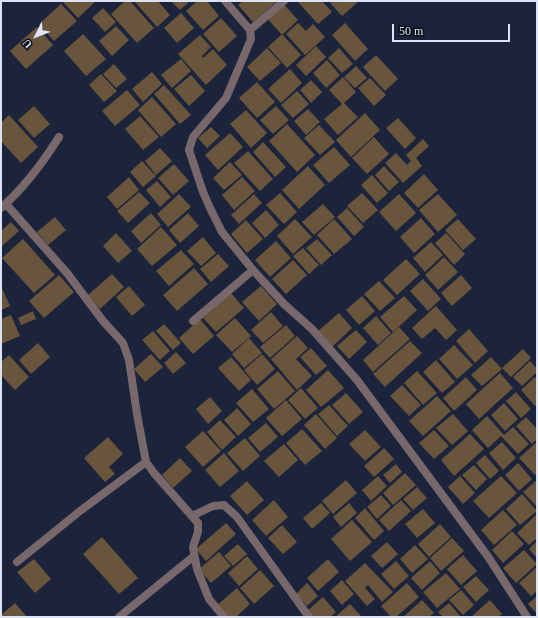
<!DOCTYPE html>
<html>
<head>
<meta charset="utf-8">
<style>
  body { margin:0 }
  #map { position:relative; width:538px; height:618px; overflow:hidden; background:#1c243c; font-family:"Times New Roman",serif }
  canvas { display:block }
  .frame { position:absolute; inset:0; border:2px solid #dce3f3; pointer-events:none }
  .north { position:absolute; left:16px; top:16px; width:40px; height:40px; -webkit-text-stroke:3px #0a0e19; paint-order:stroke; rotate:228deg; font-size:11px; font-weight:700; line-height:16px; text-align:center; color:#dce3f3 }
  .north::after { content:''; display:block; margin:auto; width:14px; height:18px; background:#dce3f3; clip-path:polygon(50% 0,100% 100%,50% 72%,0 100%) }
  .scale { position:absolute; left:392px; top:24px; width:118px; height:18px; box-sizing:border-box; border:2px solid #dce3f3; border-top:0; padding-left:5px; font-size:12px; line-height:14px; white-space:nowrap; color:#dce3f3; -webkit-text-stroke:3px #0a0e19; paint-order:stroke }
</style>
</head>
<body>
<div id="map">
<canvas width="538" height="618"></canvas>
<div class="frame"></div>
<div class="north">U</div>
<div class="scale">50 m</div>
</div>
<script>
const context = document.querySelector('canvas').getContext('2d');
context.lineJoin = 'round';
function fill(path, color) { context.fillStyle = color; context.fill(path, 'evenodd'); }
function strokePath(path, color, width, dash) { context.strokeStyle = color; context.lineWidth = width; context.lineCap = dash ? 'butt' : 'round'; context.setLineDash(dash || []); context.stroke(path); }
fill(new Path2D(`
  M65 1H96L78 18 63 2Z
  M125 1H130L154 28 137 43 111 14Z
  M134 1H158L170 15 157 27Z
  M171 1H190L180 10Z
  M197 1H207L219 16 203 30 186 11Z
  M243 1H275L276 2 253 22 238 5Z
  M297 1H322L332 12 318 24Z
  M333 1H359L342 16 330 3Z
  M282 2 298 20 282 35 266 17Z
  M61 4 77 21 54 41 39 24Z
  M103 8 116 22 105 32 92 18Z
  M181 13 194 28 177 43 164 28Z
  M221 18 237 36 219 52 203 34Z
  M298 23 306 31 313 24 325 37 305 55 286 34Z
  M345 23 368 49 355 61 332 35Z
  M116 26 129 40 112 56 99 41Z
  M37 27 53 45 26 69 10 51Z
  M83 34 106 59 86 76 64 51Z
  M282 34 301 55 287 68 268 47Z
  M200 35 211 47 202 56 203 58 213 49 227 65 206 85 178 54Z
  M316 46 326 57 306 76 296 65Z
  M267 48 281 63 260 81 247 67Z
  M339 48 353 64 342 73 328 58Z
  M376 55 398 79 385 91 363 67Z
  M181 59 191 71 172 88 161 75Z
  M327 60 340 75 326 88 313 73Z
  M114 64 127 79 116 88 103 74Z
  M356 66 367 78 355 88 344 77Z
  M290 69 302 83 281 103 268 89Z
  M152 72 162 84 143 102 132 89Z
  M101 74 117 91 104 102 89 85Z
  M191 75 205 91 189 106 174 89Z
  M343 77 356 92 344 103 358 117 338 135 324 119 342 104 329 90Z
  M370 78 386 95 374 106 358 88Z
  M311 80 322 92 311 103 300 90Z
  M257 82 275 102 257 118 239 98Z
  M164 85 191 115 180 124 154 94Z
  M127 90 140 105 115 126 102 111Z
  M297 91 309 104 293 118 281 105Z
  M152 97 176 124 161 137 138 110Z
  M34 106 50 124 34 138 18 120Z
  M276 106 289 120 273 134 260 120Z
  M308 109 320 122 306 135 294 121Z
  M246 110 267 133 251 148 230 124Z
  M365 113 380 130 351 157 336 140Z
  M9 115 38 147 21 163 1 141V123Z
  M140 116 159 137 143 150 125 129Z
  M398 118 416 138 405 149 386 128Z
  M287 124 315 155 297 172 269 141Z
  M319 125 335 142 320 155 304 138Z
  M211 127 220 136 207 148 198 138Z
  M230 133 243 147 218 170 205 155Z
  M374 137 389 154 367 174 352 158Z
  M423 139 429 146 416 158 422 166 403 183 385 163 396 153 407 165 411 161 406 155Z
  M263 142 286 167 275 177 253 152Z
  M334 147 350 165 329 183 313 165Z
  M160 148 172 161 156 175 145 161Z
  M248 151 273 179 260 191 234 163Z
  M142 161 156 176 143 187 130 172Z
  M230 162 242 175 224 190 213 178Z
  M174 164 189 181 173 195 158 178Z
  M308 166 325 185 299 209 282 190Z
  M384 166 399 182 389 191 375 175Z
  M424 174 438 190 418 208 404 193Z
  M372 175 388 193 377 203 361 185Z
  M129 177 139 190 117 209 107 197Z
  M242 177 255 191 234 210 222 195Z
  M157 181 171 197 160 207 146 190Z
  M139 192 150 203 128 223 117 211Z
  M280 193 297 212 284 224 266 205Z
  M362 193 378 210 363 223 347 206Z
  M179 194 191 207 168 227 157 214Z
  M254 194 262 203 239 224 231 215Z
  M399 194 416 213 396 231 379 212Z
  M438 194 457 215 438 232 419 210Z
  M323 204 335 217 314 235 302 222Z
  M347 208 364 227 354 236 337 217Z
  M266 210 279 225 265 238 252 223Z
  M151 213 161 225 141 243 131 231Z
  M188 213 199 226 180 243 169 230Z
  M55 217 66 230 48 245 37 232Z
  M421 218 435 234 414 253 400 237Z
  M295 219 312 237 293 254 277 236Z
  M334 219 352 239 334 254 317 235Z
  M458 219 476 239 463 250 445 230Z
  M246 220 263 239 247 253 231 234Z
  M11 222 19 231 1 247V231Z
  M161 227 177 245 152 266 137 249Z
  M116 233 132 251 118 263 103 246Z
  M446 233 465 254 454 265 435 243Z
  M203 237 216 253 201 266 187 251Z
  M23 239 55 275 34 293 2 258Z
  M317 239 332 255 321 265 306 248Z
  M276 241 291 258 270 277 255 260Z
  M431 242 443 255 425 272 413 258Z
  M303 248 319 265 309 274 293 256Z
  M181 250 194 264 169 286 156 271Z
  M218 254 229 266 211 282 200 269Z
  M444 257 458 272 438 290 425 275Z
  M406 259 420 274 397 295 383 280Z
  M293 260 307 275 286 294 272 279Z
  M194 268 208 284 177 311 163 295Z
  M112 274 124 287 100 309 88 295Z
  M59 275 74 292 44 318 29 301Z
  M461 275 472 288 452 306 441 293Z
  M423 279 441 299 428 311 410 291Z
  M379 281 395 298 380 311 364 294Z
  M1 286 10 306 1 310Z
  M129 286 145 305 132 316 116 297Z
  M261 286 277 304 259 321 242 302Z
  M231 293 244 308 216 332 203 318Z
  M362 296 375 311 359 325 346 310Z
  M404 296 417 310 393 332 380 317Z
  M436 306 457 330 446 340 435 328 422 339 412 328Z
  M33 311 36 319 21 325 18 318Z
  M271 312 283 326 263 343 251 330Z
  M339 313 352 328 332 347 318 331Z
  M11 315 20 336 1 344V319Z
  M376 316 391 333 378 345 363 328Z
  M235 318 251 336 232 352 216 335Z
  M200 319 214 336 193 354 179 338Z
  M164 324 181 343 173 350 156 331Z
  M286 325 295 336 270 358 260 347Z
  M399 327 410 339 373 372 363 360Z
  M469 329 488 351 475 363 456 341Z
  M356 330 367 342 349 359 337 346Z
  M153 331 170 351 160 360 142 340Z
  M297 336 308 348 296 359 312 376 297 390 271 359Z
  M249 338 262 353 244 368 232 354Z
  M410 341 422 353 385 387 373 374Z
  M38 343 50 357 31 374 19 360Z
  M454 345 473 365 457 379 439 359Z
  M311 348 327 366 316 375 300 357Z
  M523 349 531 358 511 377 502 368Z
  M176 352 186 363 173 374 164 363Z
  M151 354 163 367 145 382 134 369Z
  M262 354 275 369 257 385 244 370Z
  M9 355 29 377 15 390 1 375V362Z
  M231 357 251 380 239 391 218 368Z
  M491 357 502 369 482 386 471 375Z
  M436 360 455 382 442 393 423 372Z
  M530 361 537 369V372L522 386 513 377Z
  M328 370 344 388 321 407 306 390Z
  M278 371 295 391 274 409 257 389Z
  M417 371 437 393 423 405 404 383Z
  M500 373 513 388 479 419 466 404Z
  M466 377 477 390 454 411 443 398Z
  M535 377 537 379V405L535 406 521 390Z
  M402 385 421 405 409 416 390 396Z
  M301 388 318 408 305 419 288 400Z
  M252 389 269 409 253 422 236 403Z
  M516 392 531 409 521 418 506 401Z
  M346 393 363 412 349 424 332 405Z
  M437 396 451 411 423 436 409 421Z
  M210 397 222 411 208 424 196 409Z
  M286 400 302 419 282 436 266 418Z
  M504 403 518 419 505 431 491 415Z
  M329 405 348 426 337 436 318 414Z
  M237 408 251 424 238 436 224 420Z
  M316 414 337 438 325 449 304 425Z
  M453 414 468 431 452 445 436 428Z
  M487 416 504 435 513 427 529 444 518 454 501 436 488 448 472 430Z
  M526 417 537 429V439L532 444 516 426Z
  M220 420 236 437 222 450 207 432Z
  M266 423 278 437 260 452 248 438Z
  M302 429 322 451 305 465 286 443Z
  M365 430 381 447 365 461 349 444Z
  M434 430 449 446 434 459 419 443Z
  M203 431 221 451 203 467 185 447Z
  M470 434 484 449 454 476 441 460Z
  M108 437 123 454 109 467 115 474 105 482 84 458Z
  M245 438 260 456 243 471 227 453Z
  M502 442 516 458 503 470 489 453Z
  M537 442V473L535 475 519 458Z
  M284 444 298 460 279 477 264 461Z
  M384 448 394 459 374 477 364 466Z
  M224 453 239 471 220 487 205 470Z
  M485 455 499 471 490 479 476 463Z
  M180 458 192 471 173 488 162 475Z
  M518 463 532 479 519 491 505 475Z
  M396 464 402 472 390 483 383 475Z
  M474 465 487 479 476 490 462 475Z
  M405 473 416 485 393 505 383 493Z
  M378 476 387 486 371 501 362 490Z
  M460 476 475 493 463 504 448 487Z
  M501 476 517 493 489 518 473 501Z
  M346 480 357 493 333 514 322 501Z
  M537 480V507L523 492Z
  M247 481 264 500 247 515 230 496Z
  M417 487 427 498 413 510 403 499Z
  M522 494 537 511 520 525 506 509Z
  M381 495 391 506 377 519 367 507Z
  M274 500 288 517 266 536 252 520Z
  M401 500 411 511 389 531 379 520Z
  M321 503 330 513 312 529 303 518Z
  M349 503 357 513 341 527 333 517Z
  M365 508 384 531 374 540 355 518Z
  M423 509 435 523 417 538 405 524Z
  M503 510 517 525 494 545 481 530Z
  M537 514V538L529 545 517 533Z
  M352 520 372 542 350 561 331 539Z
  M226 523 236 534 206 561 196 549Z
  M440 524 451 537 429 557 418 544Z
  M282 525 297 542 283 554 268 538Z
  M512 531 524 544 503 563 492 550Z
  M102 537 138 578 119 594 83 554Z
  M452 538 464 551 441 571 430 558Z
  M537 541V558L529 549Z
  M387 542 398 554 382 568 371 556Z
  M238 544 247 554 233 566 224 556Z
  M415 545 428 559 412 573 400 559Z
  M524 550 537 564 516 583 503 568Z
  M219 552 231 566 211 583 199 569Z
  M463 555 477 571 461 585 447 569Z
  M247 556 258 569 239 586 228 573Z
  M34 559 51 579 35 593 17 572Z
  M328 559 339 572 318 591 307 578Z
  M396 561 409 576 394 589 381 574Z
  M430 561 440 573 422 590 411 578Z
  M365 563 393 592 382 602 368 585 365 588 375 599 367 606 345 581Z
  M537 567V591L531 596 519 583Z
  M260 570 274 586 254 604 240 588Z
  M446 573 460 589 437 608 423 592Z
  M476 576 489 590 476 602 463 587Z
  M342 580 354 594 342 605 330 591Z
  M307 583 318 596 307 606 296 594Z
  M407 583 419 597 396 617H391L381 606Z
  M237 588 250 604 236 617H226L216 606Z
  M461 590 474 605 463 615 449 600Z
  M537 596V614L528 604Z
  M323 597 336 612 330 617H312L307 611Z
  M422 600 434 613 429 617H403Z
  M490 600 502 614 498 617H471Z
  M15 603 27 617H1V615Z
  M449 603 461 617H443L438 612Z
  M350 604 362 617H335Z`), '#69543c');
strokePath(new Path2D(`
  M225 1 250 30 251 39 226 98 193 137 189 150 203 192 210 208 222 232 253 270 284 304 312 329 357 380 489 558 527 617
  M250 30 284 1
  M6 204 67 273 103 321 123 343 129 360 137 414 146 462 154 473 198 523V532L193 547 197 569 209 599 224 617
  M1 208C25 187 42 164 59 137
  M193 321 253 270
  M192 516 213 506 224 505 237 517 309 617
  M17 562 80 511 146 462
  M119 617 194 556`), '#78686b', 8);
</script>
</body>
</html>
